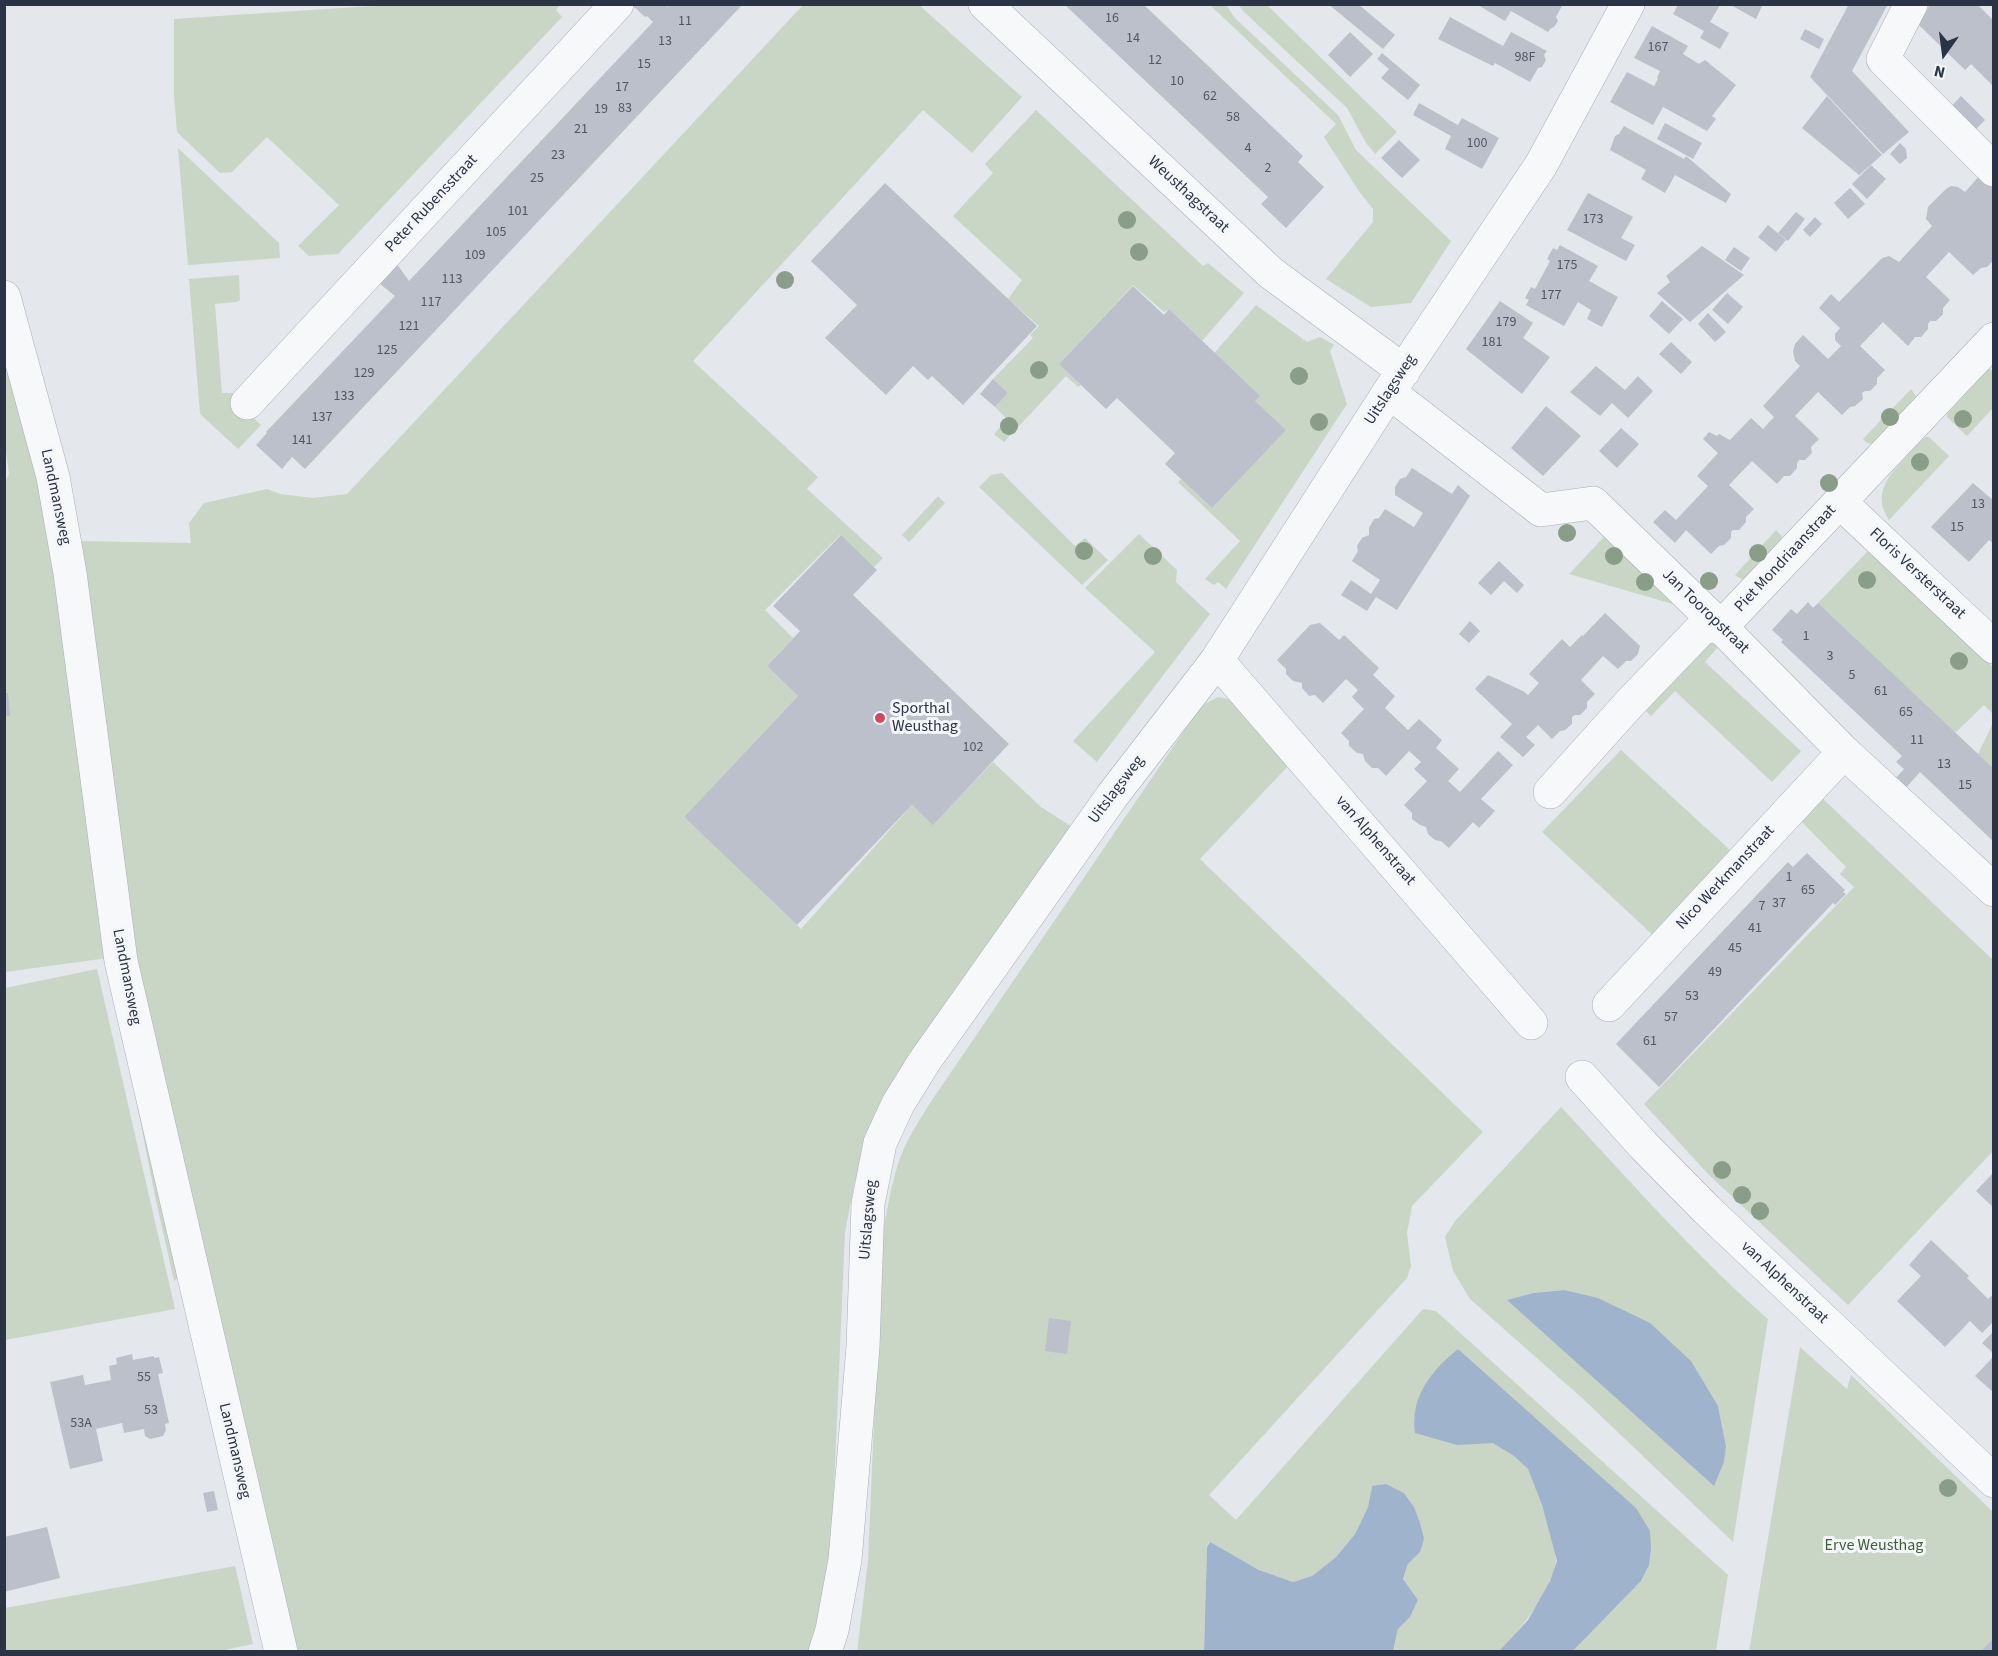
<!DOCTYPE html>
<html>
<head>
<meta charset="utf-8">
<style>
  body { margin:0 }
  #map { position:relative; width:1998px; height:1656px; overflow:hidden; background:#e4e7ec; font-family:"Source Sans 3",sans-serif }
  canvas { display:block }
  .frame { position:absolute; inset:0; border:6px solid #2b3445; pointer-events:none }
  .north { position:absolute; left:1914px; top:24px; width:60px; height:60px; -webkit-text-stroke:4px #f4f6f9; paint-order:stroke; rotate:194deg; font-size:16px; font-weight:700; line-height:24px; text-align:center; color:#2b3445 }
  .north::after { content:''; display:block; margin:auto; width:21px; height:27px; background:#2b3445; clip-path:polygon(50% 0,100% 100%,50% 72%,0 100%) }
</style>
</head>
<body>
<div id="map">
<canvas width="1998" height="1656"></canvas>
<div class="frame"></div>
<div class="north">N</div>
</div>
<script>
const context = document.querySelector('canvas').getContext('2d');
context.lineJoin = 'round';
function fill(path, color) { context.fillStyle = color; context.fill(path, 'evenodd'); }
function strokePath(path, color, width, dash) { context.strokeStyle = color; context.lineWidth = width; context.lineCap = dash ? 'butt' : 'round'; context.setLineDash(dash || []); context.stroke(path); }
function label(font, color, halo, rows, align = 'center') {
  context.font = font + ' "Source Sans 3",sans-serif'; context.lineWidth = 6; context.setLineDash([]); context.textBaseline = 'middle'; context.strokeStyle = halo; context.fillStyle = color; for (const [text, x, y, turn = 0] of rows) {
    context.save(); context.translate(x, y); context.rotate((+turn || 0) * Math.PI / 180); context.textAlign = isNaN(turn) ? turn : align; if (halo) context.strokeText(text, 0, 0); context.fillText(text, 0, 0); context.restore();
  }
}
fill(new Path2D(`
  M403 4 560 5 556 10 562 17 338 254 309 256 298 246 339 205 267 137 232 172 220 173 177 132 174 96V19Z
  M803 5H919L1022 97 972 153 923 110 693 361 818 477 807 489 883 558 874 567 840 535 765 610 793 638 767 666 798 696 684 817 801 929 912 805 933 824 993 762 1041 807 1072 827 865 1146 855 1181 845 1232 831 1557 819 1651H293L131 958 77 541 191 543 189 523 204 503 267 489 280 494 313 498 347 494Z
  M1210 5H1226L1235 18 1338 115 1356 150 1451 241 1411 303 1371 307 1326 279 1373 222V209L1358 190 1324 137 1336 124Z
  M1239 5H1267L1397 132 1375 154 1366 143 1347 108 1243 11Z
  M1036 110 1203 266 1208 263 1244 293 1202 341 1169 309 1164 312 1133 285 1059 364 1081 385 1078 387 1066 376 1004 442 994 434 1007 419 995 407 1008 393 993 379 1033 338 1030 335 1039 326 1008 299 1022 280 953 216 993 173 985 164Z
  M178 148 279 243 280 258 188 265Z
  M239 275 240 300 236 302 215 304 222 393H242L248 413 261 425 238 449 200 414 189 279Z
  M1256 305 1307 342 1320 337 1334 345 1330 351 1347 404 1226 589 1218 582 1214 585 1205 579 1240 541 1178 482 1181 479 1212 508 1285 430 1210 358Z
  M4 329 24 395 181 1276 174 1281 155 1196 108 958 5 972 4 485 9 474 4 438Z
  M1990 369 1993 371V408L1967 436 1947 417V414L1987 370Z
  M1911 389 1916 396 1915 399 1873 444 1867 443 1863 439Z
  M1926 437H1929L1949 456 1889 520C1872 494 1888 476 1906 457 1912 450 1918 442 1926 437Z
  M1002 473 1075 546 1085 538 1108 560 1082 585 979 487 991 475Z
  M938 496 945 503 909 542 902 535Z
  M1776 530 1782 536 1781 540 1743 580 1735 575Z
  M1139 534 1177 570 1176 582 1210 614 1097 762 1073 741 1155 652 1085 588Z
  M1604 537 1675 603 1673 604 1569 574Z
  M1869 550 1993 667V714L1984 705 1955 733 1818 603Z
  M1709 639 1714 641 1717 648 1705 662 1801 751 1772 782 1675 691 1651 716 1643 708Z
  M1218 697 1232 700 1291 763 1200 859 1483 1132 1412 1206 1407 1233 1411 1266 1407 1278 1209 1495 1236 1520 1423 1309 1436 1311 1728 1575 1716 1651H1573L1641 1581 1649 1564 1651 1550 1458 1349 1457 1445C1466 1444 1485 1441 1494 1443 1503 1446 1520 1460 1527 1468 1534 1478 1559 1553 1556 1564 1546 1599 1523 1626 1499 1651H1393L1398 1629 1410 1617 1418 1600 1403 1580 1408 1564 1420 1552C1420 1524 1420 1516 1404 1493L1372 1486 1368 1507 1355 1534 1336 1557 1312 1576 1293 1582 1259 1570 1209 1542 1207 1547 1204 1651 857 1652 868 1561 882 1238C887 1211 891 1184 900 1158 908 1137 920 1119 932 1100L1201 706Z
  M1993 723V769L1978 754Z
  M1621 750 1730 850 1656 938 1542 832Z
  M1822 798 1993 960V1151L1848 1305 1709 1175 1644 1104 1854 887 1840 874 1846 867 1801 821Z
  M97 969 175 1309 5 1340V988Z
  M1561 1107C1628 1179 1694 1254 1768 1319L1733 1542 1582 1398 1470 1299 1453 1271 1445 1237 1455 1221ZM1564 1290 1718 1406 1726 1446 1724 1462 1508 1300 1533 1293Z
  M1800 1347 1847 1389 1851 1375 1993 1512V1651L1749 1652Z
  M235 1566 253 1644 216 1652 5 1651V1608Z`), '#c9d6c5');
fill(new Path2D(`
  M1564 1290 1598 1298 1650 1323 1691 1361 1718 1406 1726 1446 1724 1462 1714 1486 1507 1300 1533 1293Z
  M1458 1349 1636 1508 1650 1531 1651 1550 1649 1565 1641 1581 1573 1651H1499L1528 1620 1550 1581 1557 1561 1542 1505 1528 1469 1514 1456 1493 1443 1457 1445 1415 1433C1410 1397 1431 1371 1458 1349Z
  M1386 1484 1404 1493 1414 1507 1420 1523 1424 1539 1420 1552 1408 1564 1403 1579 1418 1600 1410 1617 1398 1629 1393 1651H1204L1207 1547 1210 1542 1259 1570 1293 1582 1312 1576 1336 1557 1355 1534 1368 1507 1372 1486Z`), '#9fb4cc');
fill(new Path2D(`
  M631 4H665L667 7 669 4H743L305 469 292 457 282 469 256 445 267 433 266 432 395 296 374 279 394 260 409 281 653 22 647 16 645 17Z
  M1064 4H1143L1303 156 1298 162 1324 187 1286 228 1261 204 1268 197Z
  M1328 4H1358L1395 35 1383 49Z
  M1476 4H1563L1556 17 1558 21 1554 27 1550 29 1548 32 1511 11 1505 21Z
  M1729 4H1763L1756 19Z
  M1849 4H1888L1852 71 1909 132 1883 154 1810 77Z
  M1930 4H1980L1979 6 1994 21V87L1971 64 1965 70 1919 25Z
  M1678 5H1720L1710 22 1729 33 1720 49 1700 38 1704 31 1673 14Z
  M1450 17 1503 46 1511 32 1547 51 1544 55 1546 60 1542 67 1538 68 1530 82 1495 63 1493 66 1438 39Z
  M1652 26 1688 46 1683 54 1699 64 1705 60 1736 85 1712 116 1716 119 1707 131 1663 107 1653 125 1610 102 1627 72 1654 86 1658 79 1657 78 1660 71 1634 58Z
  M1805 29 1824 39 1819 49 1800 39Z
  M1350 32 1373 54 1350 77 1328 55Z
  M1382 53 1420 85 1408 100 1381 78 1389 69 1377 59Z
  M1827 96 1882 155 1859 175 1802 128Z
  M1961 96 1985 120 1972 133 1948 110Z
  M1419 103 1458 125 1462 118 1499 138 1482 169 1445 149 1451 136 1413 115Z
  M1665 123 1702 143 1693 159 1657 139Z
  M1624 126 1684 159 1686 156 1731 194 1726 203 1675 175 1665 193 1641 179 1646 170 1610 150 1615 136 1619 134Z
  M1399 140 1420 160 1402 178 1381 158Z
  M1900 143 1906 149 1907 158 1900 164 1890 154Z
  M1871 165 1886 179 1867 199 1852 184Z
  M1981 174 1994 186V205L1992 207 1994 209V260L1987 267 1981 268 1973 275 1949 252 1926 277 1950 300 1943 308V314L1936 321H1930L1928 324V329L1921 337H1915L1908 346 1883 322 1860 346 1885 370 1877 378V384L1870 391H1865L1862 393 1863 399 1855 406 1850 407 1842 415 1818 392 1795 416 1819 439 1811 447 1812 453 1805 460H1799L1797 463V468L1790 476H1784L1777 484 1752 461 1729 485 1754 509 1746 517V522L1739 530H1733L1731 532V538L1724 545 1719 546 1711 554 1686 530 1675 543 1653 522 1665 510 1676 520 1708 486 1697 476 1718 453 1703 439 1709 432 1717 436 1719 434 1730 440 1751 418 1763 429 1774 417 1763 406 1800 366 1795 361 1793 352 1795 344 1803 335 1828 359 1841 346 1835 340V334L1840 328 1819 308 1831 294 1839 302 1882 258 1889 256 1899 262 1932 226 1926 219 1928 207 1946 189 1951 186 1958 187 1965 192Z
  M885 183 1037 326 963 405 932 376 928 380 913 366 886 395 825 338 857 305 811 261Z
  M1850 188 1865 204 1848 219 1834 203Z
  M1588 193 1633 217 1621 238 1635 245 1626 261 1567 230Z
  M1796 212 1805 219 1788 241 1778 233Z
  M1815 217 1822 224 1810 237 1803 230Z
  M1768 225 1786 240 1776 252 1758 237Z
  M1560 245 1598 266 1589 281 1618 297 1602 327 1587 319 1591 310 1578 302 1564 326 1526 305 1529 300 1525 298 1531 287 1535 289 1550 261 1547 259 1553 248 1557 250Z
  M1702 246 1744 275 1690 322 1657 293 1670 282 1666 276Z
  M1734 247 1750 258 1741 271 1725 260Z
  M1133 286 1164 315 1169 309 1260 396 1255 401 1286 430 1212 508 1165 464 1175 453 1117 398 1106 409 1059 364Z
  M1727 293 1743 307 1728 324 1712 310Z
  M1500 301 1533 323 1523 338 1550 357 1522 394 1466 349Z
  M1662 301 1683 319 1669 334 1649 316Z
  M1708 313 1726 332 1715 342 1698 324Z
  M1671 342 1692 362 1681 374 1659 354Z
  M1596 366 1625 390 1638 376 1653 391 1628 418 1612 403 1600 416 1570 392Z
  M993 379 1008 393 995 407 980 394Z
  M1546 406 1581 436 1543 476 1511 448Z
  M1621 428 1639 444 1617 468 1599 451Z
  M1412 468 1452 494 1458 485 1470 496 1397 610 1376 597 1367 611 1341 595 1351 580 1371 594 1380 580 1352 561 1358 551 1357 546 1362 538 1369 535V528L1374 519 1379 518 1385 509 1414 527 1423 513 1395 495V487L1400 479 1406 477Z
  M1973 483 1994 501V544L1989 540 1969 562 1931 527Z
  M841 535 877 570 853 595 1009 744 933 825 912 805 797 925 684 817 798 696 767 666 800 631 773 606Z
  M1499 561 1524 585 1517 593 1504 581 1491 595 1478 583Z
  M1808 602 1813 608 1818 603 1994 769V842L1920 772 1904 790 1894 780 1904 769 1896 762 1902 756 1781 642 1783 640 1772 630 1791 609 1797 614Z
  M1605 613 1640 646 1638 654 1631 661H1626L1618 669 1603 656 1581 680 1595 694 1587 702V708L1580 715H1575L1572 717V724L1565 730 1560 731 1552 739 1538 725 1526 737 1535 745 1523 757 1500 737 1512 724 1475 689 1488 675 1523 691 1528 695 1539 683 1529 674 1562 639 1570 647 1582 635 1583 636Z
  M1470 621 1480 631 1469 643 1459 634Z
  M1320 623 1339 640 1344 635 1379 668 1373 675 1395 696 1385 708 1408 730 1419 719 1442 740 1436 748 1459 769 1448 781 1460 792 1498 751 1513 765 1481 799 1495 811 1479 828 1473 822 1449 848 1441 841 1435 840 1428 834 1426 827 1420 825 1412 819V813L1404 805 1427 781 1414 769 1421 762 1409 751 1386 776 1378 768H1372L1365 761 1363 754 1357 753 1349 746V741L1341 733 1364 709 1352 697 1358 690 1346 679 1323 703 1315 695 1309 696 1302 688V683L1293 681 1286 674V669L1277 660 1310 625Z
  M4 693H8L10 716H4Z
  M1807 853 1845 890 1843 892 1846 894 1835 905 1833 903 1659 1087 1616 1044 1788 862 1793 867Z
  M1994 1172V1208L1976 1191Z
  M1931 1240 1969 1276 1967 1278 1988 1299 1991 1296 1994 1298V1321L1982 1333 1970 1321 1945 1347 1897 1301 1921 1276 1909 1265Z
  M1049 1318 1071 1321 1067 1354 1045 1351Z
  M1994 1331V1354L1982 1343Z
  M132 1354 133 1360 154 1356V1358L159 1357 163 1373 158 1374 169 1423 165 1424 166 1430 163 1436 150 1439 145 1436 144 1429 124 1433 122 1423 96 1429 103 1461 70 1469 50 1382 83 1375 85 1385 111 1380 109 1366 117 1364 116 1358Z
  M1994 1356V1393L1975 1376Z
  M214 1491 218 1510 207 1512 203 1493Z
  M47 1527 60 1578 4 1592V1537Z
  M1994 1638V1652H1980Z`), '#bbc0ca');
const minor = new Path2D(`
  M985 4 1271 273 1404 371
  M1911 4 1883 59 1994 170
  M4 297 53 477 70 573 121 961 281 1652
  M1389 392 1541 510 1593 503 1721 627 1844 752 1994 890
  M247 403 617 4
  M1840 502 1994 647
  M1217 660 1531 1023
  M1550 792 1629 704 1704 626 1721 627 1994 339
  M1609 1005 1844 752
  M1582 1077 1643 1145 1707 1210 1994 1481
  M825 1652 832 1630 845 1560 863 1347 868 1204 880 1143 898 1104 924 1062 1112 796 1217 660 1389 392 1541 165 1628 4`);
strokePath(minor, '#a9aeb7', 34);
strokePath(minor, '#f7f8fa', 33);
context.fillStyle = '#899d89';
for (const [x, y] of [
  [1127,220],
  [1139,252],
  [785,280],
  [1039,370],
  [1299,376],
  [1890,417],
  [1963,419],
  [1319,422],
  [1009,426],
  [1920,462],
  [1829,483],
  [1567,533],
  [1084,551],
  [1758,553],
  [1153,556],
  [1614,556],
  [1867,580],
  [1709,581],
  [1645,582],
  [1959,661],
  [1722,1170],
  [1742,1195],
  [1760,1211],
  [1948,1488]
]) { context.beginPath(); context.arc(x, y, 9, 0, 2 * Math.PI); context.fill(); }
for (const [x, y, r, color] of [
  [880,718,6,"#d1495b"]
]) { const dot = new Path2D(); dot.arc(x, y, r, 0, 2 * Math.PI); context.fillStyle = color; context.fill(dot); strokePath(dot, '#f4f6f9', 2); }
label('14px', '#4f5766', null, [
  ["16",1112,19],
  ["11",685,22],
  ["14",1133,39],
  ["13",665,42],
  ["167",1658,48],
  ["98F",1525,58],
  ["12",1155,61],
  ["15",644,65],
  ["10",1177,82],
  ["17",622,88],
  ["62",1210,97],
  ["83",625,109],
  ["19",601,110],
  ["58",1233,118],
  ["21",581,130],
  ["100",1477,144],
  ["4",1248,149],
  ["23",558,156],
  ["2",1268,169],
  ["25",537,179],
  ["101",518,212],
  ["173",1593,220],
  ["105",496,233],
  ["109",475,256],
  ["175",1567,266],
  ["113",452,280],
  ["177",1551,296],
  ["117",431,303],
  ["179",1506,323],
  ["121",409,327],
  ["181",1492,343],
  ["125",387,351],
  ["129",364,374],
  ["133",344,397],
  ["137",322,418],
  ["141",302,441],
  ["13",1978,505],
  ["15",1957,528],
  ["1",1806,637],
  ["3",1830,657],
  ["5",1852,676],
  ["61",1881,692],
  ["65",1906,713],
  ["11",1917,741],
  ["102",973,748],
  ["13",1944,765],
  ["15",1965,786],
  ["1",1789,878],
  ["65",1808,891],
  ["37",1779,904],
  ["7",1762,907],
  ["41",1755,929],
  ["45",1735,949],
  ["49",1715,973],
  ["53",1692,997],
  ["57",1671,1018],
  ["61",1650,1042],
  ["55",144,1378],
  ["53",151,1411],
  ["53A",81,1424]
]);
label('16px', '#2b3445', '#f4f6f9', [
  ["Weusthagstraat",1188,195,43],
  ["Peter Rubensstraat",432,204,-47],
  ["Uitslagsweg",1391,390,-57],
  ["Landmansweg",55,497,78],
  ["Piet Mondriaanstraat",1786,559,-47],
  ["Floris Versterstraat",1917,574,43],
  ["Jan Tooropstraat",1705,612,44],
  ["Uitslagsweg",1117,790,-53],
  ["van Alphenstraat",1375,841,49],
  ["Nico Werkmanstraat",1726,878,-47],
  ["Landmansweg",126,977,79],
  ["Uitslagsweg",869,1220,-85],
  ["van Alphenstraat",1784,1283,43],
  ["Landmansweg",234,1451,77]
]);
label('16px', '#2b3445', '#f4f6f9', [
  ["Sporthal",892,709],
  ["Weusthag",892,727]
], 'left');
label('16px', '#3f6138', '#f4f6f9', [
  ["Erve Weusthag",1874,1546]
]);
</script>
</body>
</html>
